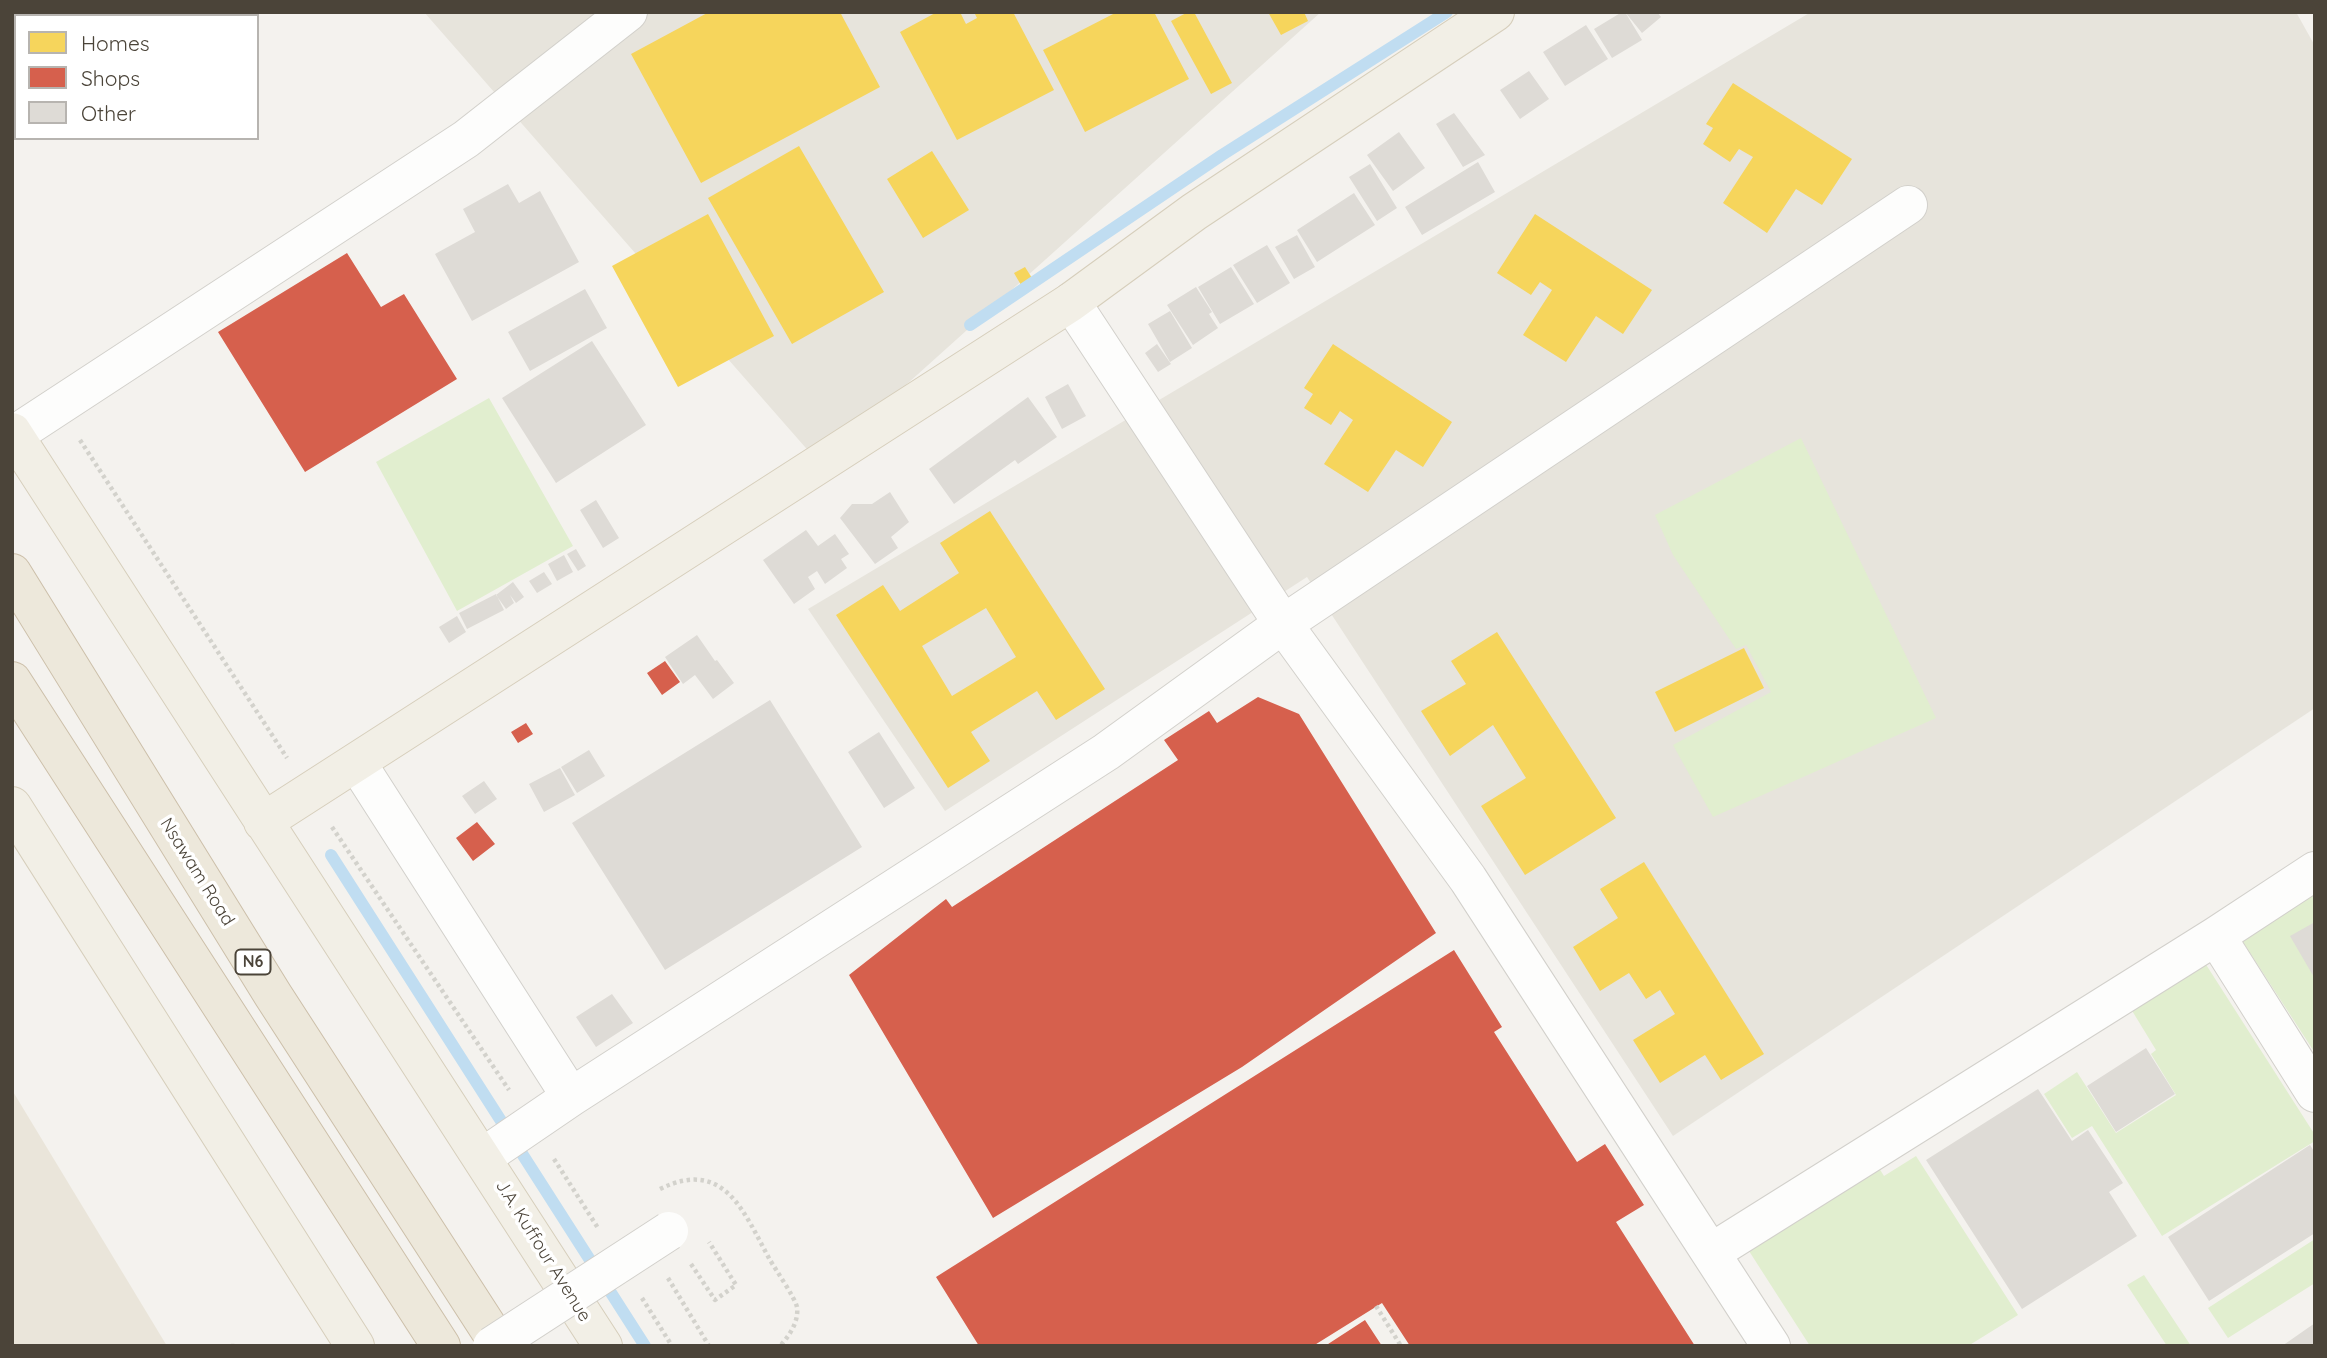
<!DOCTYPE html>
<html>
<head>
<meta charset="utf-8">
<style>
  body { margin:0 }
  #map { position:relative; width:2327px; height:1358px; overflow:hidden; background:#f4f2ee; font-family:Quicksand,sans-serif }
  canvas { display:block }
  .frame { position:absolute; inset:0; border:14px solid #4b4439; pointer-events:none }
  .legend { position:absolute; left:14px; top:14px; width:245px; height:126px; box-sizing:border-box; background:#fff; border:2px solid #b7b4b0; margin:0; padding:9px 12px; list-style:none; font-size:21px; color:#4b4439 }
  .legend li { display:flex; align-items:center; gap:14px; height:35px }
  .legend b { width:35px; border:2px solid #b7b4b0 }
</style>
</head>
<body>
<div id="map">
<canvas width="2327" height="1358"></canvas>
<div class="frame"></div>
<ul class="legend">
<li><b style="height:19px;background:#f6d55c"></b>Homes</li>
<li><b style="height:19px;background:#d6604d"></b>Shops</li>
<li><b style="height:19px;background:#dedbd6"></b>Other</li>
</ul>
</div>
<script>
const context = document.querySelector('canvas').getContext('2d');
context.lineJoin = 'round';
function fill(path, color) { context.fillStyle = color; context.fill(path, 'evenodd'); }
function strokePath(path, color, width, dash) { context.strokeStyle = color; context.lineWidth = width; context.lineCap = dash ? 'butt' : 'round'; context.setLineDash(dash || []); context.stroke(path); }
function label(font, color, halo, rows, align = 'center') {
  context.font = font + ' Quicksand,sans-serif'; context.lineWidth = 7; context.setLineDash([]); context.textBaseline = 'middle'; context.strokeStyle = halo; context.fillStyle = color; for (const [text, x, y, turn = 0] of rows) {
    context.save(); context.translate(x, y); context.rotate((+turn || 0) * Math.PI / 180); context.textAlign = isNaN(turn) ? turn : align; if (halo) context.strokeText(text, 0, 0); context.fillText(text, 0, 0); context.restore();
  }
}
fill(new Path2D(`
  M424 12H1321L819 463Z
  M1811 12H2296L2315 46V708L1673 1136 1307 577 945 811 808 609Z`), '#e7e4dc');
fill(new Path2D(`
  M12 1090 167 1346H12Z`), '#eae5da');
fill(new Path2D(`
  M489 398 573 546 457 611 376 462Z
  M1801 438 1936 718 1713 817 1673 745 1771 692 1746 645 1736 649 1673 555 1655 515Z
  M2315 893V1053L2241 939Z
  M2205 963 2315 1135V1141L2162 1236 2092 1126 2072 1138 2044 1094 2077 1072 2116 1133 2176 1095 2151 1054 2156 1050 2131 1009Z
  M1916 1156 2018 1315 1968 1346H1810L1749 1251 1879 1168 1884 1176Z
  M2315 1239V1283L2228 1338 2208 1308Z
  M2144 1275 2191 1346H2167L2127 1285Z`), '#e1eecf');
fill(new Path2D(`
  M709 12H840L880 87 701 183 631 54Z
  M937 12H960L966 24 977 18 974 12H1013L1054 90 957 140 900 32Z
  M1117 12H1154L1189 79 1085 132 1043 50Z
  M1188 12H1194L1232 83 1211 94 1171 21Z
  M1268 12H1304L1308 21 1281 35Z
  M1733 83 1852 159 1822 205 1796 189 1767 233 1723 203 1753 157 1739 149 1730 162 1703 144 1713 128 1706 124Z
  M799 146 884 292 792 344 708 198Z
  M932 151 969 210 923 238 887 179Z
  M708 214 774 336 678 387 612 266Z
  M1535 214 1652 290 1623 334 1596 316 1566 362 1523 335 1552 290 1540 282 1531 295 1497 273Z
  M1025 267 1032 278 1021 285 1014 273Z
  M1333 344 1452 422 1423 467 1396 450 1368 492 1324 464 1353 420 1340 411 1331 425 1304 408 1313 394 1304 388Z
  M990 511 1105 689 1056 720 1037 691 971 732 990 761 948 788 836 615 883 585 900 611 959 573 940 543ZM986 608 1016 657 952 696 922 646Z
  M1497 632 1616 818 1525 875 1481 806 1526 778 1493 725 1450 756 1421 711 1466 684 1451 661Z
  M1744 648 1764 688 1675 732 1655 692Z
  M1644 862 1764 1054 1721 1080 1705 1055 1660 1083 1633 1040 1675 1014 1660 990 1646 999 1629 973 1600 991 1573 947 1618 918 1600 889Z`), '#f6d55c');
fill(new Path2D(`
  M347 253 381 307 404 294 457 379 305 472 218 332Z
  M665 661 680 682 662 695 647 673Z
  M1258 697 1299 714 1436 933 1242 1067 993 1218 849 975 946 899 952 907 1178 760 1164 740 1209 711 1217 723Z
  M526 723 533 734 518 743 511 732Z
  M477 822 495 844 473 861 456 838Z
  M1454 950 1502 1027 1494 1032 1577 1162 1605 1144 1644 1205 1616 1222 1695 1346H1410L1382 1303 1313 1346H979L936 1277Z
  M1365 1320 1382 1346H1325Z`), '#d6604d');
strokePath(new Path2D(`
  M970 325 1222 155 1447 12
  M331 855 645 1346`), '#c0ddf1', 12);
fill(new Path2D(`
  M1622 12H1625L1642 40 1612 58 1594 29Z
  M1625 12H1657L1661 17 1642 33Z
  M1586 25 1608 59 1565 86 1543 52Z
  M1529 71 1549 99 1520 119 1500 90Z
  M1454 113 1485 155 1463 167 1436 124Z
  M1399 132 1425 168 1393 191 1367 155Z
  M1478 162 1495 192 1422 235 1405 207Z
  M1370 164 1397 208 1377 221 1349 177Z
  M508 184 519 203 540 191 579 262 472 321 435 254 475 232 463 209Z
  M1354 193 1375 225 1317 262 1297 230Z
  M1297 235 1315 267 1294 279 1275 247Z
  M1267 245 1290 283 1257 303 1233 265Z
  M1231 267 1254 304 1220 324 1198 287Z
  M1196 287 1212 312 1209 314 1218 328 1193 345 1167 305Z
  M585 289 607 328 530 371 508 332Z
  M1170 311 1192 348 1170 362 1148 324Z
  M592 341 646 425 556 483 502 398Z
  M1157 344 1171 364 1158 372 1145 353Z
  M1068 384 1086 416 1062 429 1045 397Z
  M1028 397 1057 437 1018 464 1015 460 954 504 929 469Z
  M890 492 909 522 891 537 898 548 875 564 840 518 852 504H872Z
  M596 500 619 538 603 548 580 510Z
  M806 530 818 546 835 534 849 554 841 559 847 568 825 584 817 571 808 577 815 589 794 604 763 560Z
  M576 549 586 566 578 571 567 554Z
  M564 555 573 572 557 581 548 564Z
  M544 572 552 584 537 593 529 581Z
  M513 582 524 597 516 603 510 595 514 603 506 609 496 595Z
  M496 594 504 610 467 629 459 613Z
  M457 616 466 632 449 643 439 627Z
  M697 635 715 661 717 660 734 683 713 699 695 675 683 684 665 657Z
  M770 700 862 847 665 970 572 823Z
  M879 732 915 788 884 808 848 752Z
  M589 750 605 776 577 793 561 767Z
  M560 768 575 795 544 812 529 784Z
  M484 781 497 799 475 814 462 796Z
  M2315 922V979L2290 936Z
  M612 994 633 1023 596 1047 576 1017Z
  M2146 1048 2175 1094 2116 1132 2087 1086Z
  M2038 1089 2072 1141 2088 1130 2123 1183 2109 1192 2137 1236 2022 1309 1926 1160Z
  M2310 1145 2315 1153V1233L2209 1301 2168 1237Z
  M2315 1323V1346H2282Z`), '#dedbd6');
const minor = new Path2D(`
  M111 16 117 12
  M12 78 16 76
  M1071 302 1283 624 1468 879 1771 1346
  M14 435 466 139 628 12
  M357 763 571 1097
  M2216 936 2315 1093
  M483 1157 571 1097 1106 752 1283 624 1908 205
  M1712 1252 2216 936 2315 871`);
const major = new Path2D(`
  M12 432C207 738 408 1040 603 1346
  M12 806 355 1346
  M263 822 1071 302 1194 212 1495 12`);
const highway = new Path2D(`
  M12 573 273 995 500 1346
  M12 681 441 1346`);
strokePath(minor, '#d2d0cb', 40);
strokePath(major, '#d6cebb', 40);
strokePath(highway, '#ccbfa9', 40);
strokePath(new Path2D(`
  M80 440 287 758
  M332 827 509 1090
  M554 1159 598 1228
  M660 1189C725 1157 744 1213 770 1260 776 1270 795 1298 797 1307 799 1322 789 1336 780 1346
  M691 1264 715 1300 736 1285 709 1242
  M668 1278 709 1346
  M642 1298 672 1346
  M1376 1306 1401 1346
  M231 1346H235`), '#d3d2cc', 4.5, [3.5, 3.5]);
strokePath(minor, '#fdfdfc', 38);
strokePath(major, '#f2efe6', 38);
strokePath(highway, '#ede8db', 38);
const minorBridge = new Path2D(`
  M492 1346 669 1231`);
strokePath(minorBridge, '#d2d0cb', 40, []);
strokePath(minorBridge, '#fdfdfc', 38);
for (const [x, y, w] of [
  [253,962,35]
]) { const box = new Path2D(); box.roundRect(x - w / 2, y - 12.5, w, 25, 5); context.fillStyle = '#fff'; context.fill(box); strokePath(box, '#4b4439', 2); }
label('bold 16px', '#4b4439', null, [
  ["N6",253,962]
]);
label('18px', '#4b4439', '#fff', [
  ["Nsawam Road",197,872,58],
  ["J.A. Kuffour Avenue",543,1251,58]
]);
</script>
</body>
</html>
